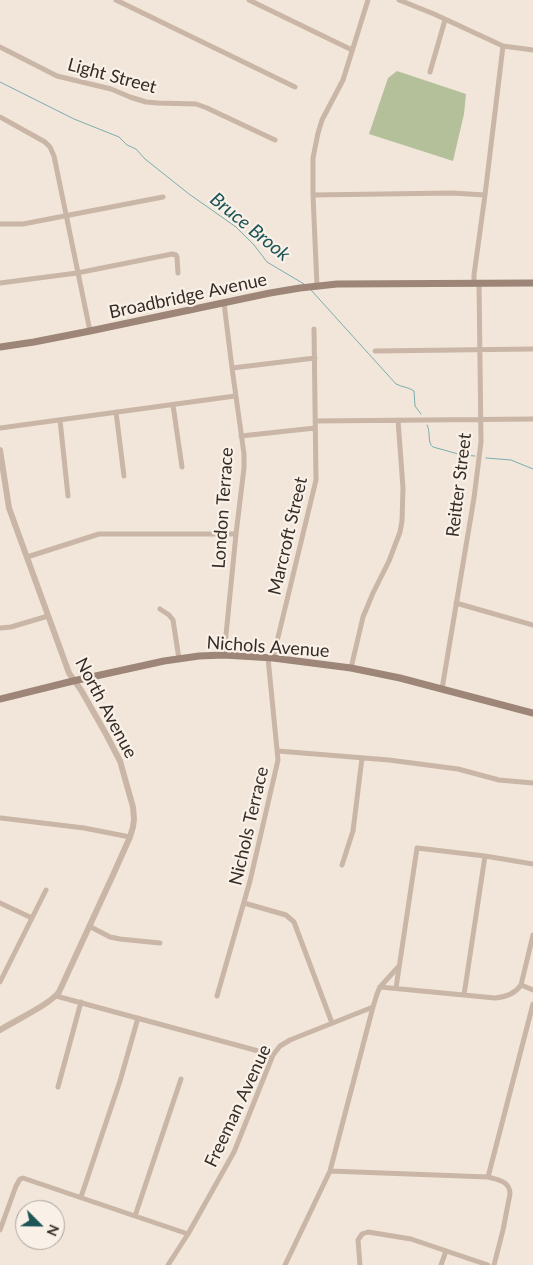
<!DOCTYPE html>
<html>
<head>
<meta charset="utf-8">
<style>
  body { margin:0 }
  #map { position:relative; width:533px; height:1265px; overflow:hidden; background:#f2e6da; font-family:Lato,sans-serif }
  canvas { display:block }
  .north { position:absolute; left:15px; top:1200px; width:50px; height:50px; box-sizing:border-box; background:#f9f1e7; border:1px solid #aba29a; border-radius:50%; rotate:113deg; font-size:14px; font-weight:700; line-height:20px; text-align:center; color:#362c27 }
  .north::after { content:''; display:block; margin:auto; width:18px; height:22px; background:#1d5457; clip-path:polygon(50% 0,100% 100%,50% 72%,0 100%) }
</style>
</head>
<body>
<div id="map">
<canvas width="533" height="1265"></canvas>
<div class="north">N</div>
</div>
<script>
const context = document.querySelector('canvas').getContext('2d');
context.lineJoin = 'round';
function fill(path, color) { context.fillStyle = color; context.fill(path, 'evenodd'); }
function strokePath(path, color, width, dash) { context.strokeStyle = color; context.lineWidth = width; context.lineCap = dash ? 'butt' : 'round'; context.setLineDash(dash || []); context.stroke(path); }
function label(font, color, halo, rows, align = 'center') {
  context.font = font + ' Lato,sans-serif'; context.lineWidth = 4.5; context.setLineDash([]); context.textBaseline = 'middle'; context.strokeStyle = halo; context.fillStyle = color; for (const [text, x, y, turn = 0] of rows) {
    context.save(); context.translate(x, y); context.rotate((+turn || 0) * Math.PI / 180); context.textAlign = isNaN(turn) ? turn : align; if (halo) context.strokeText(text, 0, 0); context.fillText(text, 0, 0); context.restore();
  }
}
fill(new Path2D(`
  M397 71 466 94 464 114 453 161 369 134 388 78Z`), '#b4c09a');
strokePath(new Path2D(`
  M0 82 74 119 119 137 127 145 136 149 145 159 189 194 236 227 254 245 267 262 304 284
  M311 290 396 384C402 387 408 387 414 391L415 406 421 414
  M427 425C431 432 427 443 433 447L462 455 475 456
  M486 458 511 460 533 469`), '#79adae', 1);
strokePath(new Path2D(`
  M116 0 295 87
  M249 0 352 50
  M399 0 434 14 503 46 533 50
  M0 47 57 76 111 89 130 97 146 102 158 103 196 104 207 108 275 140
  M430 72 445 20
  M0 117 45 142 50 147 54 156 90 331
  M313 195 452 193 485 195
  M0 224H23L163 197
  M0 283 77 273 172 254 176 255 177 257 178 273
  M474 283V275L485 195 503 46
  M317 286 313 195V158L318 133 322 120 343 80 368 0
  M375 351 533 349
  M232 368 315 358
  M173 405 182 467
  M116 412 124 476
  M60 420 68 496
  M315 421 533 419
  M0 428 235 396
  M241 436 315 428
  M27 557 99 534H236
  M456 603 533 625
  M160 609 169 615 173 620 179 659
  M0 628 11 627 48 616
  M224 655 236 534 244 468V454L232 368 224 303
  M273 658 316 480 314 329
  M351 668 363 617 373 593 389 561 400 532 402 521 403 488 398 420
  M442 689 474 498 481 442 479 283
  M278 751 389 760 458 769 499 780 533 783
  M1 818 84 828 130 837
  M342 865 353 831 362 758
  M0 903 32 918
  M244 903 286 915 294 922 332 1023
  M89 926 110 937 120 939 160 943
  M0 982 46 890
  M521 985 533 935
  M380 987 399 966
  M396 988 417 848 485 856 533 864
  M464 995 485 856
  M56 996 273 1055
  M217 996 250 881 278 760 268 658
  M58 1087 81 1002
  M330 1171 488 1177C498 1180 510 1181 510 1194L503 1230 494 1265
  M488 1177 533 1004
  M81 1197 120 1081 138 1018
  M135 1216 181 1079
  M0 1230 16 1186 20 1179 23 1178 188 1234
  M168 1265 188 1234 234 1152 273 1055 280 1046 290 1040 373 1007 377 994 380 987 495 998C506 997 515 994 521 985L533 990
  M285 1265 330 1171 373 1007
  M360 1265 358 1240 362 1234 368 1232 411 1239 488 1265
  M441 1265 446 1251`), '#c9b6a6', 5);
strokePath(new Path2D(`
  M0 450 9 508 69 673 81 690 106 734 120 761 133 807 134 819 133 827 130 837 113 875 59 992C49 1005 16 1020 0 1030`), '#c9b6a6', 6);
strokePath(new Path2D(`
  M0 347 34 342 90 331 270 293 300 288 337 284 533 283
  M0 699 73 681 164 661 199 656 224 655 273 658 351 668 400 678 533 713`), '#9d8578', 7);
label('18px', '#362c27', '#f9f1e7', [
  ["Light Street",112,76,15],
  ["Broadbridge Avenue",188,296,-12],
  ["Reitter Street",459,485,-83],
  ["London Terrace",223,508,-86],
  ["Marcroft Street",288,536,-77],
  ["Nichols Avenue",268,647,4],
  ["North Avenue",106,708,62],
  ["Nichols Terrace",249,826,-77],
  ["Freeman Avenue",238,1106,-65]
]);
label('italic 19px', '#1d5457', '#f9f1e7', [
  ["Bruce Brook",250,227,39]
]);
</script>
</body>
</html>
